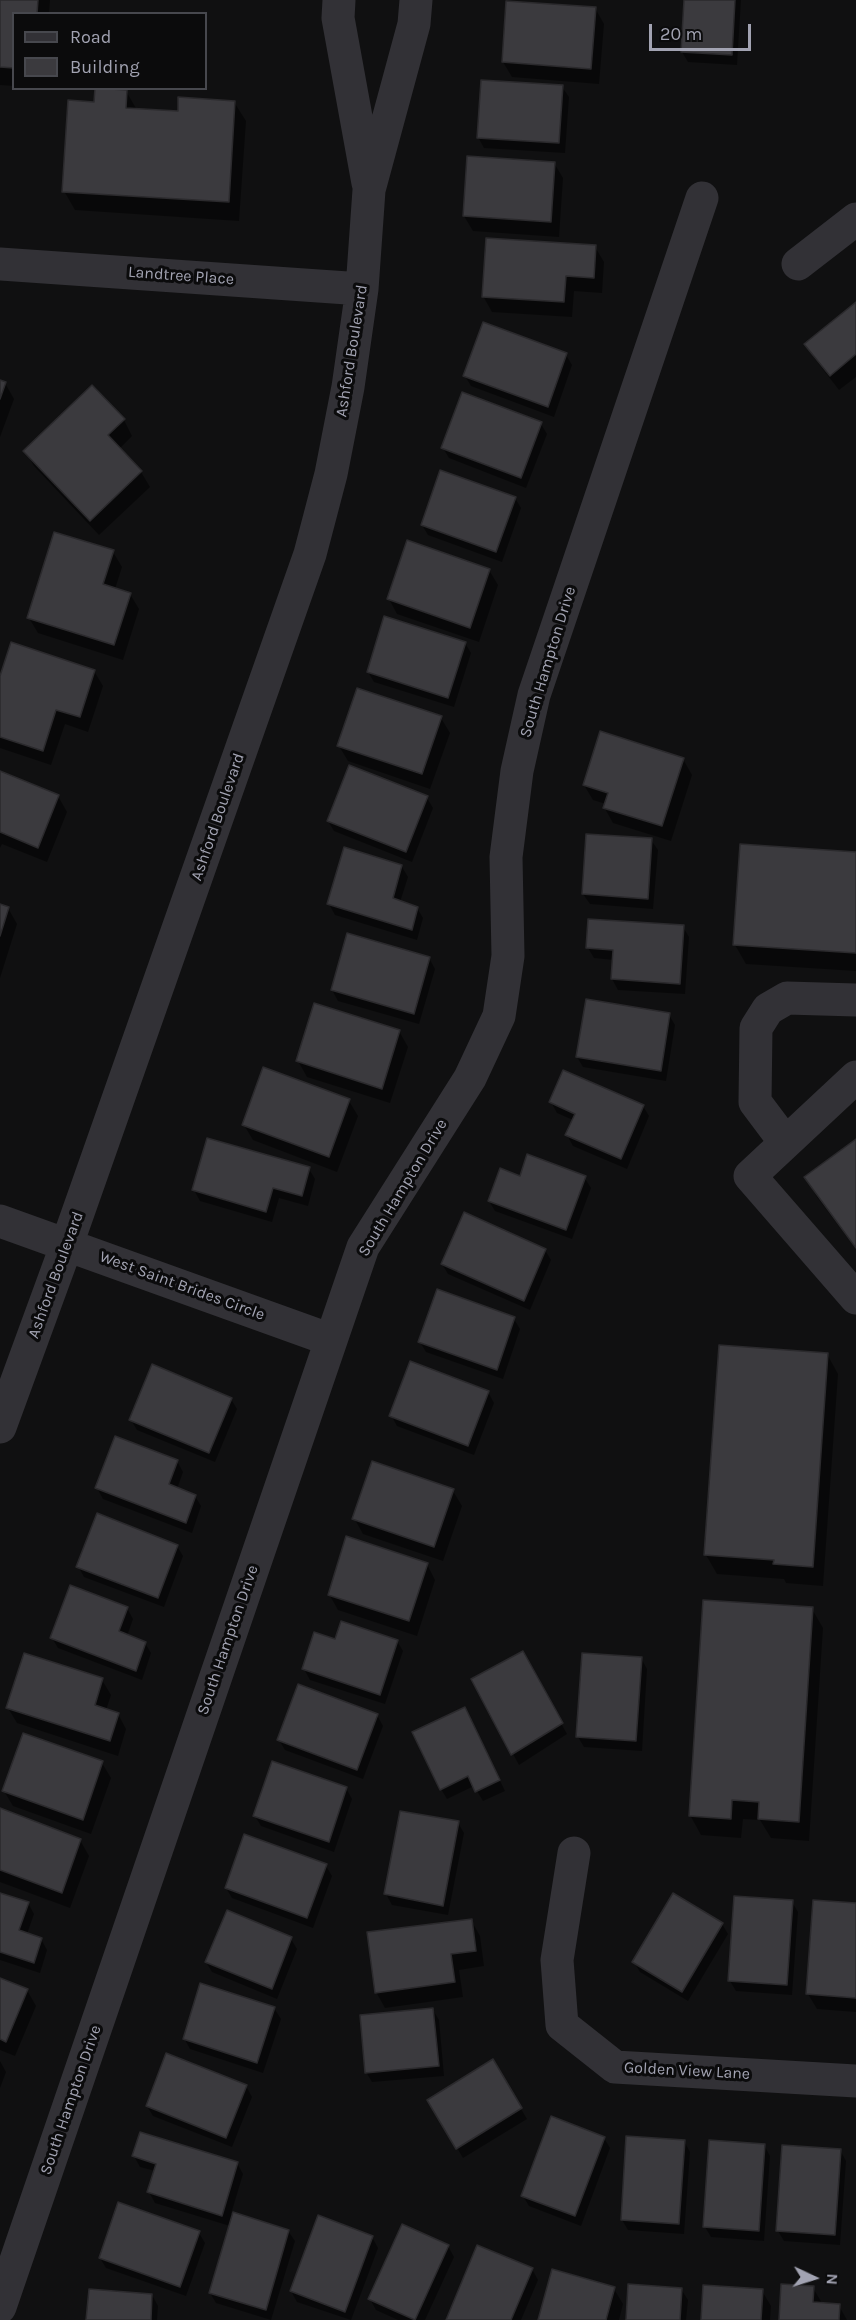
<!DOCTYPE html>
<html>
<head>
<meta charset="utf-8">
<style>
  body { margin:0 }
  #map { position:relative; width:856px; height:2320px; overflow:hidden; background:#101011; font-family:Karla,sans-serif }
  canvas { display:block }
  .legend { position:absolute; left:12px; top:12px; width:195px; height:78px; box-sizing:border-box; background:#0b0b0c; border:2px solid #47484e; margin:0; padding:8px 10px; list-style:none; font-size:18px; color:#a2a3b2 }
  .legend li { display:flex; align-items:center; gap:12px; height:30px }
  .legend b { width:30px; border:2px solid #47484e }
  .north { position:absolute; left:784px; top:2248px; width:60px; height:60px; -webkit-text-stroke:4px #0b0b0c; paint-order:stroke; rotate:94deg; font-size:16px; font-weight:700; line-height:24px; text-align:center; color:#a2a3b2 }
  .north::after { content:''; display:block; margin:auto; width:21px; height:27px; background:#a2a3b2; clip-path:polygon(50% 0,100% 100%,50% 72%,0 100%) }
  .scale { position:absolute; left:649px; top:24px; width:102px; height:27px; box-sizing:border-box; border:3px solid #a2a3b2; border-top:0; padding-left:8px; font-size:18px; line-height:21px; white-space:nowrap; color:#a2a3b2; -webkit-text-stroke:4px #0b0b0c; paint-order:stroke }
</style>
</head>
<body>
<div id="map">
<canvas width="856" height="2320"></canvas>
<ul class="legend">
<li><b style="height:8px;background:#323136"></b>Road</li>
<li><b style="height:16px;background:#3b3a3e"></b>Building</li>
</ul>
<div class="north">N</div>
<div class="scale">20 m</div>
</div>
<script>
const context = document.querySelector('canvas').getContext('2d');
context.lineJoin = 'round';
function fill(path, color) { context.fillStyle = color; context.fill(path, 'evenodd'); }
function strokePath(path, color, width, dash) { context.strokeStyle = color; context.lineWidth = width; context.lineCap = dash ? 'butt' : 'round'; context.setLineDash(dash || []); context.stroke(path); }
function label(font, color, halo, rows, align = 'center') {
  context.font = font + ' Karla,sans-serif'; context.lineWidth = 6; context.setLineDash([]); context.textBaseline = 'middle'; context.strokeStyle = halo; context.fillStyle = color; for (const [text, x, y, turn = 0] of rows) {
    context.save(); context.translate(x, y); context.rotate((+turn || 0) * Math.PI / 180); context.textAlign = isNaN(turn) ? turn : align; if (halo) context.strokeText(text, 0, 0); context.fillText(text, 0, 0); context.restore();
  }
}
fill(new Path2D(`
  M0 0H50L49 14H14V86L0 85Z
  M686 0H741L737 65 688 62 682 52Z
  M508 2 595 8 604 24 599 84 512 77 503 62Z
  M562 87 569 97 565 153 484 148 478 137Z
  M126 91 137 110 179 112 234 102 246 121 239 221 75 210 64 191 95 104Z
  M554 163 563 178 559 237 473 231 464 216Z
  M595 247 604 262 602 293 574 291 572 317 492 312 483 296Z
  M856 303V377L839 390 815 359 806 344Z
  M566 355 572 365 554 417 471 386 465 376Z
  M0 381 5 383 14 399 0 437Z
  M92 387 124 420 132 436 119 449 141 472 150 487 99 535 34 466 25 451Z
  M541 424 547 434 526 488 449 458 443 448Z
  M515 498 521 508 502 562 428 535 422 525Z
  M113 552 122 567 115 589 130 594 139 609 123 660 38 633 29 618Z
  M489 570 498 585 479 642 397 614 389 599Z
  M465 643 471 653 454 707 374 682 368 672Z
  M94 671 103 686 88 732 65 724 51 765 0 748V681Z
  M441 718 450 733 430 789 348 761 339 746Z
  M683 759 692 775 671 841 613 823 604 807 606 804 593 800 584 785Z
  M0 773 58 796 67 812 47 862 2 844 0 848Z
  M427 798 433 808 412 862 334 831 328 821Z
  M651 840 658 850 653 909 590 904 583 894Z
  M856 853V971L746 964 735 945Z
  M402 867 408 877 400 902 417 908 423 918 417 940 335 915 329 904Z
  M0 906 8 908 17 924 0 978Z
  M683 927 689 937 685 994 618 990 612 979 614 960 594 958 588 948Z
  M429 958 435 969 419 1024 338 1001 332 990Z
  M669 1015 675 1025 666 1081 583 1067 577 1057Z
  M399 1031 408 1047 390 1103 307 1077 298 1061Z
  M349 1101 358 1116 337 1172 253 1140 244 1125Z
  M551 1102 643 1106 649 1116 627 1169 573 1146 567 1135 573 1120 557 1113Z
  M856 1141V1249L817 1197 806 1178Z
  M309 1169 315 1179 308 1206 279 1198 272 1222 200 1201 194 1190Z
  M521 1177H584L591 1188 572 1239 495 1211 489 1201Z
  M545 1250 551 1260 530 1310 448 1274 442 1264Z
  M514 1319 520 1329 503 1379 426 1352 420 1342Z
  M827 1354 838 1374 823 1586 786 1583 784 1579 717 1574 706 1555Z
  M488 1392 494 1403 474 1455 397 1426 391 1415Z
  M231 1399 237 1409 215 1462 137 1430 131 1420Z
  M177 1461 183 1472 177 1489 195 1496 201 1506 192 1533 103 1499 97 1488Z
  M453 1491 462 1506 443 1561 363 1534 354 1518Z
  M177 1546 183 1556 164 1607 84 1577 78 1566Z
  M427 1564 435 1580 417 1636 338 1610 329 1594Z
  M127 1608 133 1619 127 1636 145 1643 151 1653 142 1680 58 1648 52 1638Z
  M812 1609 823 1628 809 1841 771 1838 760 1820 743 1819 741 1838 701 1835 690 1815Z
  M336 1641H397L403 1651 385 1704 310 1680 304 1669Z
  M522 1653 567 1734 519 1765 473 1680Z
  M641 1658 647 1669 642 1751 584 1747 578 1737Z
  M102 1680 111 1695 106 1710 118 1714 126 1729 118 1756 17 1723 8 1708Z
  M377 1715 383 1726 363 1779 285 1750 279 1740Z
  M470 1719 505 1791 483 1801 474 1786 447 1799 441 1789Z
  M102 1763 111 1778 91 1834 13 1806 4 1791Z
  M346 1788 352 1799 334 1852 261 1826 255 1816Z
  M0 1810 80 1840 89 1856 70 1908 0 1882Z
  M458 1823 464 1833 448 1915 392 1905 386 1894Z
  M326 1866 332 1876 313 1928 232 1898 226 1888Z
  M0 1894 28 1903 34 1914 27 1934 41 1939 47 1950 40 1973 0 1960Z
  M792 1902 798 1912 792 1995 736 1991 730 1981Z
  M856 1905V2012L817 2009 808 1994Z
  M471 1920 480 1936 484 1966 459 1970 463 1997 385 2008 376 1992Z
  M722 1924 728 1934 688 2001 640 1972 634 1962Z
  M291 1939 297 1949 277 1999 212 1972 206 1962Z
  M0 1979 27 1990 36 2006 15 2056 0 2050Z
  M274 2008 281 2019 263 2073 190 2049 184 2038Z
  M433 2010 439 2020 444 2076 372 2082 366 2072Z
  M0 2061 6 2072 0 2088Z
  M493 2061 527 2119 463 2158 429 2100Z
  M246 2086 252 2097 232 2147 153 2116 147 2106Z
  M604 2138 610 2148 581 2226 529 2206 523 2196Z
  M684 2141 690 2152 684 2234 628 2230 622 2220Z
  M764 2145 770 2156 764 2241 711 2237 705 2227Z
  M840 2150 846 2161 840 2245 784 2241 778 2231Z
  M134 2156 237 2163 243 2174 231 2214 288 2231 295 2241 271 2320 216 2303 210 2293 230 2226 155 2203 149 2192 155 2171 140 2167Z
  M199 2233 205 2243 186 2296 106 2268 100 2258Z
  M372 2237 378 2248 351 2320 297 2302 291 2291Z
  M448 2246 454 2257 425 2320H398L376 2310 370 2299Z
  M532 2269 538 2280 521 2320H447Z
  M813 2288 822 2303 839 2306 847 2320H780Z
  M614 2289 623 2304 619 2320H540Z
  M681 2289 688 2300 686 2320H627Z
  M762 2291 771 2306 770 2320H702Z
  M152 2295 158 2306 157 2320H88Z`), '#0007');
const building = new Path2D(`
  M0 0H38L37 14H14V68L0 67Z
  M684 0H735L732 55 681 52Z
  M506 1 596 7 591 69 502 62Z
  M481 80 563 85 559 143 477 138Z
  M95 88 127 90 126 108 178 111V97L235 101 229 202 62 192 68 100 94 102Z
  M467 156 555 162 551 222 463 216Z
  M486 238 596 245 594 278 566 276 564 302 482 297Z
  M856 302V354L830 376 804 344Z
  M483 322 567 353 548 407 463 376Z
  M0 380 6 382 0 399Z
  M92 385 125 419 108 435 142 471 90 521 23 451Z
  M462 392 542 422 521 478 441 448Z
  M440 470 516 497 496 552 421 525Z
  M54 532 114 550 103 584 131 593 114 645 27 618Z
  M407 540 490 569 470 628 387 599Z
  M384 616 466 642 448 698 367 672Z
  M11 642 95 670 80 717 56 710 43 751 0 737V676Z
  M357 688 442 716 422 774 337 746Z
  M600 731 684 758 662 826 603 808 608 793 583 785Z
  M349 765 428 796 406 852 327 821Z
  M0 771 59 795 38 848 0 832Z
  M586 834 652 838 648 899 582 894Z
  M740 844 856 852V953L733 945Z
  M344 847 402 865 393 898 418 907 412 930 327 904Z
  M0 904 9 907 0 936Z
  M588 919 684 925 680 984 611 979 613 950 586 948Z
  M347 933 430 957 414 1014 331 990Z
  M586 999 670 1013 661 1071 576 1057Z
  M314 1003 400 1030 382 1089 296 1061Z
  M263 1067 350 1099 329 1157 242 1125Z
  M563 1070 644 1105 621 1159 565 1135 575 1114 549 1102Z
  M207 1138 310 1167 302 1196 273 1188 266 1212 192 1190Z
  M856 1139V1248L804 1177Z
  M527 1154 586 1176 566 1230 488 1201 500 1168 520 1176Z
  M464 1212 546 1249 524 1301 441 1264Z
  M437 1289 515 1317 497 1370 418 1342Z
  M719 1345 828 1353 813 1567 773 1564 774 1560 704 1555Z
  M410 1361 489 1391 468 1446 389 1416Z
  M152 1364 232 1398 209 1453 129 1420Z
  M115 1436 178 1460 169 1484 196 1495 186 1523 95 1488Z
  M372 1461 454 1489 434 1547 352 1519Z
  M97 1513 178 1545 158 1598 76 1567Z
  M346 1536 428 1563 409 1621 328 1595Z
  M70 1585 128 1607 119 1631 146 1642 136 1671 50 1638Z
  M703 1600 813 1607 799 1822 758 1819 759 1802 732 1800 731 1819 689 1816Z
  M341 1621 398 1640 380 1695 302 1669 314 1632 335 1639Z
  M523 1651 563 1723 511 1755 471 1679Z
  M24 1653 103 1678 95 1705 119 1713 110 1741 6 1708Z
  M582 1653 642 1657 636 1741 576 1737Z
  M298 1684 378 1714 357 1770 277 1740Z
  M465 1707 500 1780 475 1792 468 1776 440 1790 412 1732Z
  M23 1733 103 1761 83 1820 2 1791Z
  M272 1761 347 1787 329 1842 253 1816Z
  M0 1808 81 1839 62 1893 0 1870Z
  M400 1811 459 1821 443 1906 384 1894Z
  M244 1834 327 1864 307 1918 225 1888Z
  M0 1893 29 1902 19 1930 42 1938 34 1963 0 1952Z
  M673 1893 723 1923 682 1992 632 1962Z
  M734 1896 793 1900 787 1985 728 1981Z
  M813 1900 856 1903V1998L806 1994Z
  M227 1910 292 1937 272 1989 205 1962Z
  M472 1919 476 1951 451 1954 455 1982 375 1993 367 1932Z
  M0 1978 28 1989 6 2042 0 2039Z
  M200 1983 275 2007 257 2063 183 2039Z
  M433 2008 439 2066 365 2073 360 2015Z
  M166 2053 247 2085 226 2138 146 2106Z
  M493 2059 522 2108 456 2149 427 2100Z
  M551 2116 605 2137 575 2216 521 2196Z
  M140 2132 238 2162 222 2216 147 2192 156 2164 132 2156Z
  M626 2136 685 2140 679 2224 621 2220Z
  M709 2140 765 2144 759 2231 703 2227Z
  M782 2145 841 2149 835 2235 776 2231Z
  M118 2202 200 2231 180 2287 99 2258Z
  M233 2212 289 2230 266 2310 209 2293Z
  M318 2215 373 2236 345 2312 290 2291Z
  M402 2224 449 2245 415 2320 368 2299Z
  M477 2245 533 2268 511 2320H446Z
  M552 2269 615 2287 606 2320H538Z
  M628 2284 682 2288 680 2320H626Z
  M781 2284 814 2286 813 2302 840 2304 839 2320H779Z
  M703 2285 763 2289 761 2320H701Z
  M89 2289 152 2294 151 2320H86Z`);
fill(building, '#3b3a3e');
strokePath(building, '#2b2a2d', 1.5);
strokePath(new Path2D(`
  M339 0 338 18 368 183
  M0 264 362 289
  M798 264 856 219
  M856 1077 750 1176 856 1298
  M785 1142 755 1102 756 1028 768 1009 787 998 856 1000
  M0 1221 331 1340
  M0 1427 67 1244 310 554 331 474 348 387 362 289 369 190 414 24 416 0
  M574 1853 557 1960 562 2025 615 2067 856 2081
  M0 2307 363 1247 470 1078 499 1016 508 956 506 857 517 771 534 695 702 198`), '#323136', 33);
label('16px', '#a2a3b2', '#0b0b0c', [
  ["Landtree Place",181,276,4],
  ["Ashford Boulevard",352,351,-81],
  ["South Hampton Drive",548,662,-73],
  ["Ashford Boulevard",218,817,-71],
  ["South Hampton Drive",403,1188,-59],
  ["Ashford Boulevard",56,1275,-70],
  ["West Saint Brides Circle",182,1286,20],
  ["South Hampton Drive",228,1640,-71],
  ["Golden View Lane",687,2071,3],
  ["South Hampton Drive",71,2100,-71]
]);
</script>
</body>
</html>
